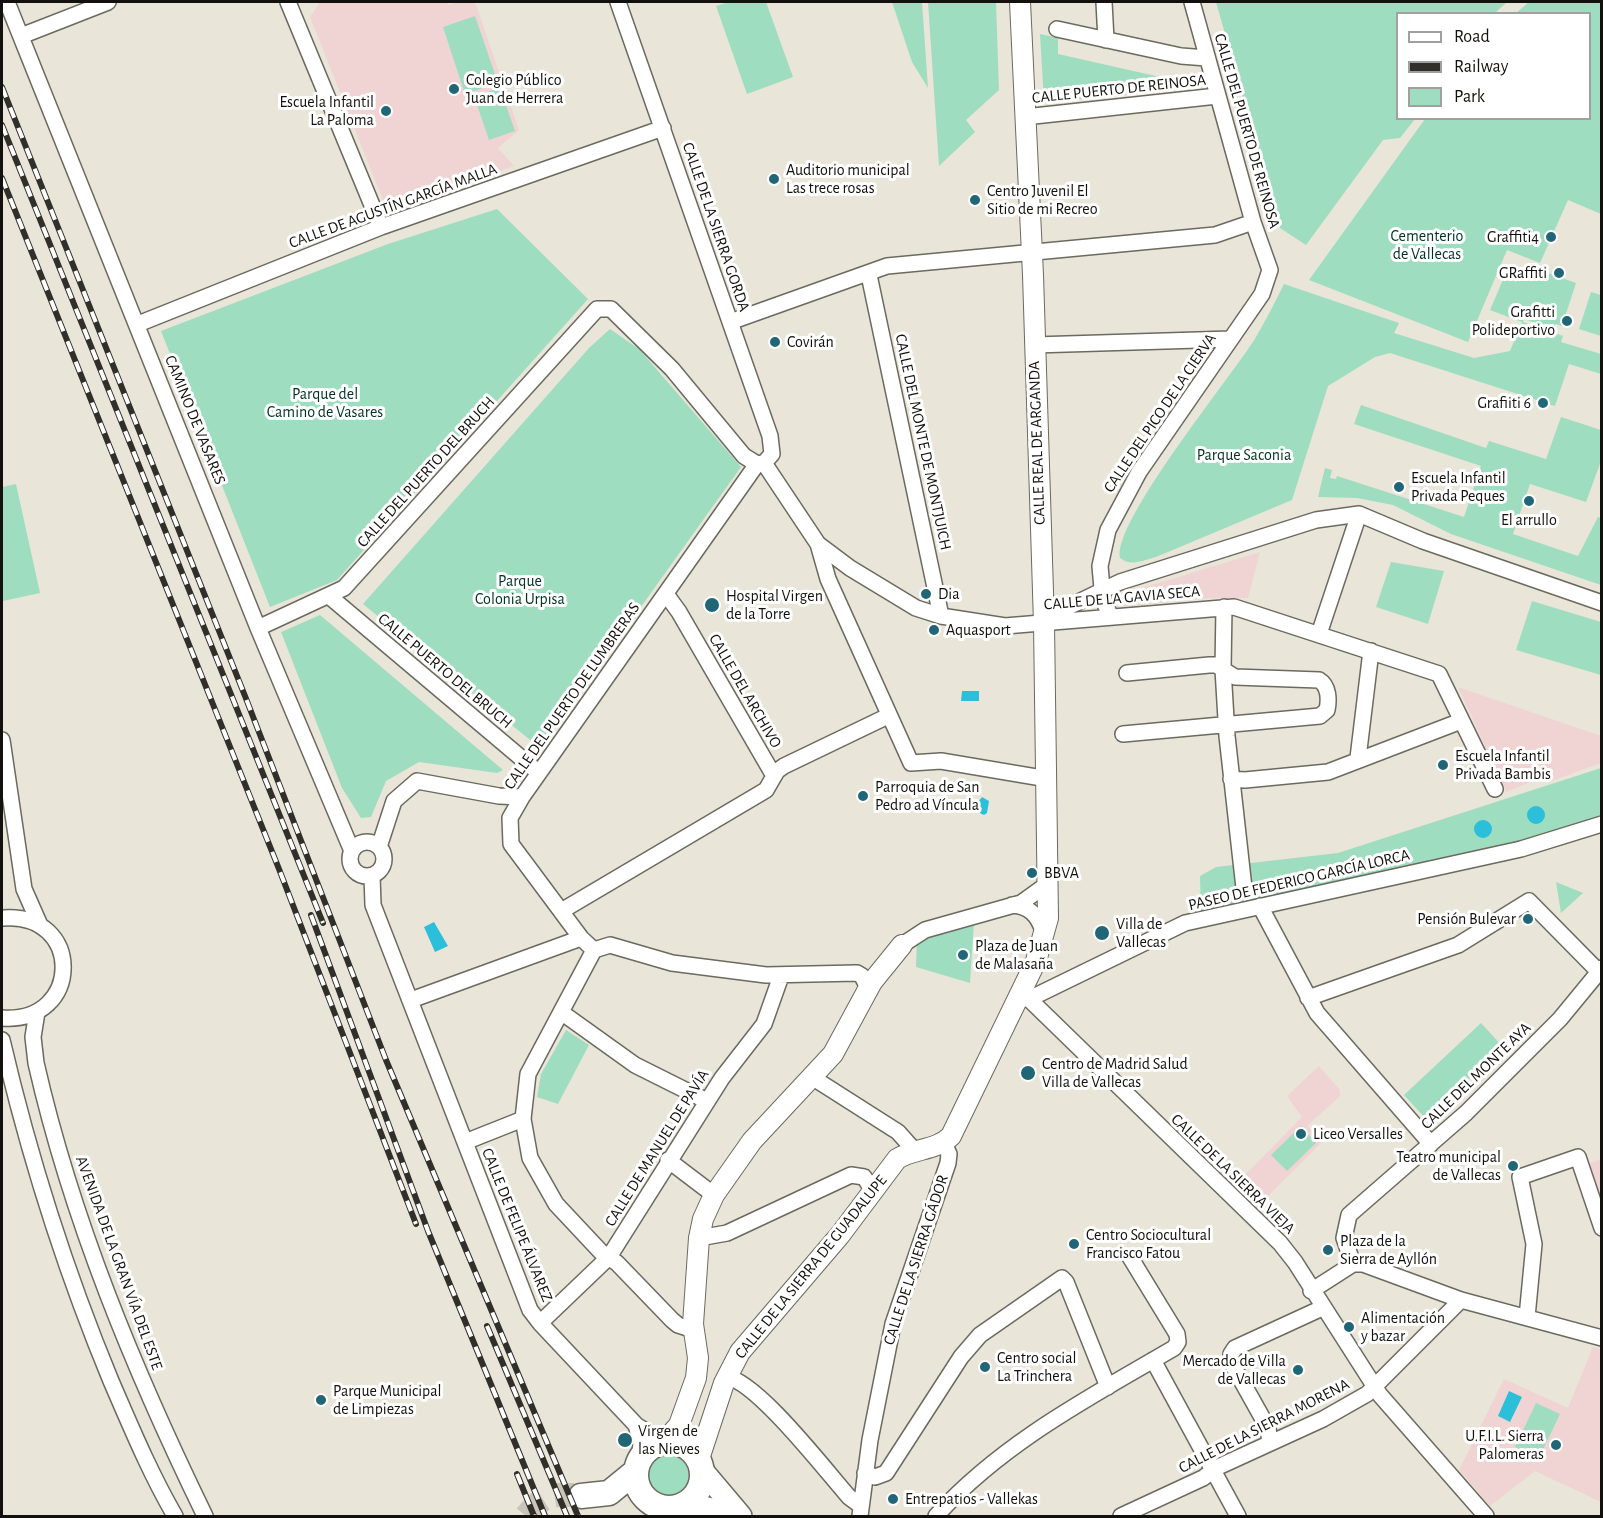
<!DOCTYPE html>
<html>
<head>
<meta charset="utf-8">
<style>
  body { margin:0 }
  #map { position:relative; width:1603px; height:1518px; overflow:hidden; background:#e9e5d8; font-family:"Alegreya Sans",sans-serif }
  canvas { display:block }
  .frame { position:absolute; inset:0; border:3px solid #12110d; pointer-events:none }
  .legend { position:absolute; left:1396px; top:12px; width:195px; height:108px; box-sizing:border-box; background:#fff; border:2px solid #a0a09e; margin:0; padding:8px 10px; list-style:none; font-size:18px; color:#12110d }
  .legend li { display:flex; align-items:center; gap:12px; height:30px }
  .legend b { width:30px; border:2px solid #a0a09e }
</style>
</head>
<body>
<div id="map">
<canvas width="1603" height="1518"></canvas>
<div class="frame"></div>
<ul class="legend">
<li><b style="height:8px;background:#fff"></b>Road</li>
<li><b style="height:8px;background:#312f2a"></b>Railway</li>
<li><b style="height:16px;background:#9fddc1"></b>Park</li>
</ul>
</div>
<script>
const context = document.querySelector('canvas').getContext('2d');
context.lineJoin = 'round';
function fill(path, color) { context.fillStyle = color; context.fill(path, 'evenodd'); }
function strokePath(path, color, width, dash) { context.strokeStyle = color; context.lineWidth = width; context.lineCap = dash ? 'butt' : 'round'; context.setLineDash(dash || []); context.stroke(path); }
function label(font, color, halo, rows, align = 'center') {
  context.font = font + ' "Alegreya Sans",sans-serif'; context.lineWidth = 6; context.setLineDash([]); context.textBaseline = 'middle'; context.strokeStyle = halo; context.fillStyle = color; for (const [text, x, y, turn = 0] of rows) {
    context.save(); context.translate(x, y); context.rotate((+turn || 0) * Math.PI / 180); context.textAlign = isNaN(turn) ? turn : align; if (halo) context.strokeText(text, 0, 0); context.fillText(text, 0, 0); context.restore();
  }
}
fill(new Path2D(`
  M320 2H447L448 5 458 2H475L519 130 498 148 514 166 387 210 310 17Z
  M1260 552 1248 598H1209L1118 607 1116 596Z
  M1458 687 1601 736V763L1549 782 1547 775 1506 792Z
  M1319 1066 1340 1090V1096L1307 1126 1323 1141 1257 1207 1233 1187 1302 1117 1287 1096Z
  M1601 1159V1202L1588 1164Z
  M1593 1347 1601 1349V1502L1535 1471 1490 1506 1459 1470 1504 1379 1568 1408Z`), '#efd4d3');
fill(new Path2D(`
  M729 2H766L793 77 747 94 716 6Z
  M892 2H922L928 88 912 62Z
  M928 2H996L999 90 966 120 975 132 939 166Z
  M1216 2H1507L1495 13 1398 14V118L1415 119 1400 138 1383 140 1306 245 1280 228Z
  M1529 2H1601V214L1568 200 1540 263 1507 250 1468 342 1309 280 1425 119 1590 118V14L1516 13Z
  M475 16 498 83 465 94 443 27Z
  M1040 34 1058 38V54L1169 79 1170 91 1044 102Z
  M500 88 515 131 489 140 474 96Z
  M497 209 588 299 337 580 270 607 161 331 388 244Z
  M1508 268 1537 278 1540 270 1576 283 1562 326 1556 324 1553 329 1524 319 1523 322 1563 336 1561 342 1601 354V374L1569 364 1555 406 1390 353 1375 357 1328 386 1292 500 1156 557C1144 560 1131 567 1120 558 1112 522 1233 375 1256 337 1266 320 1275 302 1284 284L1399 323 1394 333 1474 358 1510 351 1522 322 1490 310Z
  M1591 292 1601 295V336L1579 329Z
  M610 329 639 349 741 467 540 748 363 604 589 348Z
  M1361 405 1486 448 1489 441 1546 459 1561 417 1601 430V461L1586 502 1530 484 1513 534 1578 556 1598 517 1601 518V585L1451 534 1393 505 1357 498 1318 497 1325 468 1332 470 1330 478 1336 479 1337 476 1464 517 1481 466 1354 424Z
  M16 484 40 593 3 601 2 487Z
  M1391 562 1444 571 1428 624 1376 607Z
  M1532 601 1601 622V675L1516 650Z
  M320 615 503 770 497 773 419 762 386 781 371 817 361 818 342 788 281 632Z
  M1601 768V824L1201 912 1200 876 1216 867 1338 853Z
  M1556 882 1583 893 1561 913Z
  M974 922 970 983 916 967 917 937Z
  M1481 1023 1503 1047 1426 1119 1404 1095Z
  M566 1030 589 1045 558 1104 537 1097 541 1074Z
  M1301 1126 1316 1143 1287 1171 1271 1155Z
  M1536 1403 1560 1414 1539 1458 1515 1447Z
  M648 1475a22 22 0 1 1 44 0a22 22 0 1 1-44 0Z`), '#9fddc1');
fill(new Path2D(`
  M962 691H979V701H961Z
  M982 797 989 801 987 813 984 815 980 813 978 802Z
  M1527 815a9 9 0 1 1 18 0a9 9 0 1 1-18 0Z
  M1474 829a9 9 0 1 1 18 0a9 9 0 1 1-18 0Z
  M434 922 448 946 435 952 424 927Z
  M1509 1391 1522 1397 1510 1422 1498 1416Z`), '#2cbfd9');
strokePath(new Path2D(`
  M526 1516C544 1494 552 1493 581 1496`), '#c9c5ba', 24, [24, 12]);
const minor = new Path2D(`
  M7 2 258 628 352 851
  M288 2 381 227
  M618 2 770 436 772 454 764 463
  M1104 2 1106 40
  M1057 29 1181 56 1207 58
  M21 36 108 2
  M1025 117 1217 96
  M869 275 941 616
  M730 322 887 266 1215 235 1253 222
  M138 324 381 227 663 128
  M1034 345 1231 339
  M818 544 850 568 916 608 941 616 1005 626 1234 607 1439 674 1495 789
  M666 594 679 612 774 776
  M329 596 539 773
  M1224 607 1223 669 1227 736 1244 888
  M1111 617 1103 600 1100 566 1108 530 1139 472 1262 294 1270 270 1253 222 1192 2
  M1044 623 1066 608 1120 582 1316 520 1359 514 1423 541 1602 603
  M258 628 344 588 597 309H611L672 369 744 456 757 464 764 463 818 544 828 579 911 763 941 761 1048 779
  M1319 634 1359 514
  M1123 734 1320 716 1327 710C1329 700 1329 686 1319 680L1235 677 1216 665H1209L1127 673
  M2 740 24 889 39 923
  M1358 758 1371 651
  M1231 779 1245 780 1328 772 1461 721
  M350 859a17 17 0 1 1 34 0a17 17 0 1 1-34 0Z
  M379 847 394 801 417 781 499 796 522 797
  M372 875 373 905 530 1310 540 1323 636 1425 663 1442
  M1012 905C1029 906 1038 915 1043 931
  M1260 906 1317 1013 1431 1144
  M563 910 766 790 777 771 784 766 888 716
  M2 918C84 911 83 1024 2 1018
  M902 945 925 930 1021 903 1046 885
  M594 950 581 938 511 844 510 818 522 797 757 464
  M1308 998 1458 945 1529 901 1598 971
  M1022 999H1029L1185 923 1521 849 1602 824
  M1029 999 1280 1243 1295 1262 1380 1395 1486 1516
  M411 1000 581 938
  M37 1012 33 1037 36 1063C72 1221 135 1372 205 1516
  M561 1012 635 1065 707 1101
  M2 1040C29 1156 65 1270 111 1381 131 1427 150 1473 175 1516
  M817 1072 818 1081 898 1132 915 1151
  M465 1142 523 1119
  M668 1160 714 1195
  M699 1238 727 1233 851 1175 864 1177 873 1191
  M1353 1264 1344 1238 1349 1215 1466 1113 1560 1019 1602 968
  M1311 1291 1353 1264H1363L1461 1300 1602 1338
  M1527 1317 1534 1244 1520 1177 1578 1157 1602 1228
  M540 1323 609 1257 722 1078 764 1024 781 976
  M693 1330 678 1325 672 1320 617 1263 601 1252 556 1204 530 1158 523 1119 528 1074 594 950 610 945 672 963 766 975 857 973 862 976 868 988
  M1153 1360 1238 1516
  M726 1377C756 1380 826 1471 849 1497L861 1506
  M636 1425 641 1443 639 1461
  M1270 1443 1268 1428 1231 1362V1354L1235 1348 1322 1308
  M865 1473 875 1477 886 1473 961 1357 980 1335 1062 1278 1066 1282 1108 1387
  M860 1516 870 1440 893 1324 948 1163 949 1154 944 1143
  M936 1516C1002 1443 1090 1397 1174 1348L1178 1342 1177 1334 1130 1257
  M1121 1516 1203 1478 1218 1467 1323 1419 1367 1394 1461 1300`);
const tertiary = new Path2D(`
  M664 1442 679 1425 696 1378 698 1358 693 1324 699 1238 703 1219 714 1195 752 1141 833 1054 872 982 902 945
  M699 1459 724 1383 740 1352 840 1235 897 1159C914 1148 936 1151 951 1136L1036 961 1048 918 1044 623 1033 275 1020 2`);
const secondary = new Path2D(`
  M703 1471 741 1516
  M685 1504 708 1508 721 1516`);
const primary = new Path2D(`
  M636 1475a33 33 0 1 1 66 0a33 33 0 1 1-66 0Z
  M581 1496 609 1493 636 1471`);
strokePath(minor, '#6c695e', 18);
strokePath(tertiary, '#6c695e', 22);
strokePath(secondary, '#6c695e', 24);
strokePath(primary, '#6c695e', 27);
strokePath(minor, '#fff', 15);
strokePath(tertiary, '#fff', 20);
strokePath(secondary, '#fff', 21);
strokePath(primary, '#fff', 24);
const rail = new Path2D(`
  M2 87 245 696 386 1060 578 1516
  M2 125 323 923
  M2 178 279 869 416 1224
  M311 915 428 1231 545 1516
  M487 1326 567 1516
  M517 1474 534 1516`);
strokePath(rail, '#312f2a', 6);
strokePath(rail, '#fff', 4, [11]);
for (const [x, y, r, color] of [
  [454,89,6,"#206676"],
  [386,111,6,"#206676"],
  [774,179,6,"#206676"],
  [975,200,6,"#206676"],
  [1551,237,6,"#206676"],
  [1559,273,6,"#206676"],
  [1567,321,6,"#206676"],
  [775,342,6,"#206676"],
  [1543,403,6,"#206676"],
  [1399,487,6,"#206676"],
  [1529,501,6,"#206676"],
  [926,594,6,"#206676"],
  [712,605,8,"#206676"],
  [934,630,6,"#206676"],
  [1443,765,6,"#206676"],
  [863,796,6,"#206676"],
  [1032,873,6,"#206676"],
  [1528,919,6,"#206676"],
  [1102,933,8,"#206676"],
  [963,955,6,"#206676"],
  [1028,1073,8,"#206676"],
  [1301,1134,6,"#206676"],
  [1513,1166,6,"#206676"],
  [1074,1244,6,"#206676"],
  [1328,1250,6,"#206676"],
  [1349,1327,6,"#206676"],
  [985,1367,6,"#206676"],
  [1298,1370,6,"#206676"],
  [321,1400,6,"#206676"],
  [625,1440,8,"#206676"],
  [1556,1445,6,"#206676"],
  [893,1499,6,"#206676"]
]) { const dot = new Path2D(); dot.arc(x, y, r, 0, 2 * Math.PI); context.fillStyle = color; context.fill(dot); strokePath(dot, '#fff', 2); }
label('16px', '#12110d', '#fff', [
  ["Colegio Público",466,80],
  ["Juan de Herrera",466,98],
  ["Escuela Infantil",374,102,"right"],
  ["La Paloma",374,120,"right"],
  ["Auditorio municipal",786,170],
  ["Las trece rosas",786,188],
  ["Centro Juvenil El",987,191],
  ["Sitio de mi Recreo",987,209],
  ["Graffiti4",1539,237,"right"],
  ["GRaffiti",1547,273,"right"],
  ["Grafitti",1555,312,"right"],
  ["Polideportivo",1555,330,"right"],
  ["Covirán",787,342],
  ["Grafiiti 6",1531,403,"right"],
  ["Escuela Infantil",1411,478],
  ["Privada Peques",1411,496],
  ["El arrullo",1529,520,"center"],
  ["Dia",938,594],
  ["Hospital Virgen",726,596],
  ["de la Torre",726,614],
  ["Aquasport",946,630],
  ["Escuela Infantil",1455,756],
  ["Privada Bambis",1455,774],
  ["Parroquia de San",875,787],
  ["Pedro ad Víncula",875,805],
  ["BBVA",1044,873],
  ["Pensión Bulevar",1516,919,"right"],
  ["Villa de",1116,924],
  ["Vallecas",1116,942],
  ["Plaza de Juan",975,946],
  ["de Malasaña",975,964],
  ["Centro de Madrid Salud",1042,1064],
  ["Villa de Vallecas",1042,1082],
  ["Liceo Versalles",1313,1134],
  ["Teatro municipal",1501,1157,"right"],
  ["de Vallecas",1501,1175,"right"],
  ["Centro Sociocultural",1086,1235],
  ["Francisco Fatou",1086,1253],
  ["Plaza de la",1340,1241],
  ["Sierra de Ayllón",1340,1259],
  ["Alimentación",1361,1318],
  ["y bazar",1361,1336],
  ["Centro social",997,1358],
  ["La Trinchera",997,1376],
  ["Mercado de Villa",1286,1361,"right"],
  ["de Vallecas",1286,1379,"right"],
  ["Parque Municipal",333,1391],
  ["de Limpiezas",333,1409],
  ["Virgen de",638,1431],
  ["las Nieves",638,1449],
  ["U.F.I.L. Sierra",1544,1436,"right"],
  ["Palomeras",1544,1454,"right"],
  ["Entrepatios - Vallekas",905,1499]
], 'left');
label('16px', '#12110d', '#fff', [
  ["CALLE PUERTO DE REINOSA",1119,89,-6],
  ["CALLE DEL PUERTO DE REINOSA",1247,131,74],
  ["CALLE DE AGUSTÍN GARCÍA MALLA",393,206,-20],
  ["CALLE DE LA SIERRA GORDA",716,227,71],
  ["CALLE DEL PICO DE LA CIERVA",1160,413,-56],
  ["CAMINO DE VASARES",195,420,68],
  ["CALLE DEL MONTE DE MONTJUICH",923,442,78],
  ["CALLE REAL DE ARGANDA",1037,443,-92],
  ["CALLE DEL PUERTO DEL BRUCH",426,472,-48],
  ["CALLE DE LA GAVIA SECA",1122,598,-5],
  ["CALLE PUERTO DEL BRUCH",445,671,40],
  ["CALLE DEL ARCHIVO",745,691,60],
  ["CALLE DEL PUERTO DE LUMBRERAS",572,696,-55],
  ["PASEO DE FEDERICO GARCÍA LORCA",1299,880,-13],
  ["CALLE DEL MONTE AYA",1476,1076,-44],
  ["CALLE DE MANUEL DE PAVÍA",657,1148,-58],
  ["CALLE DE LA SIERRA VIEJA",1233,1174,44],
  ["CALLE DE FELIPE ÁLVAREZ",517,1225,68],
  ["CALLE DE LA SIERRA GÁDOR",916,1260,-72],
  ["AVENIDA DE LA GRAN VÍA DEL ESTE",119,1263,70],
  ["CALLE DE LA SIERRA DE GUADALUPE",811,1267,-51],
  ["CALLE DE LA SIERRA MORENA",1264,1426,-27]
]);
label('16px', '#003221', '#fff', [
  ["Cementerio",1427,236],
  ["de Vallecas",1427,254],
  ["Parque del",325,394],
  ["Camino de Vasares",325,412],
  ["Parque Saconia",1244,455],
  ["Parque",520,581],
  ["Colonia Urpisa",520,599]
]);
</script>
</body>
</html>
